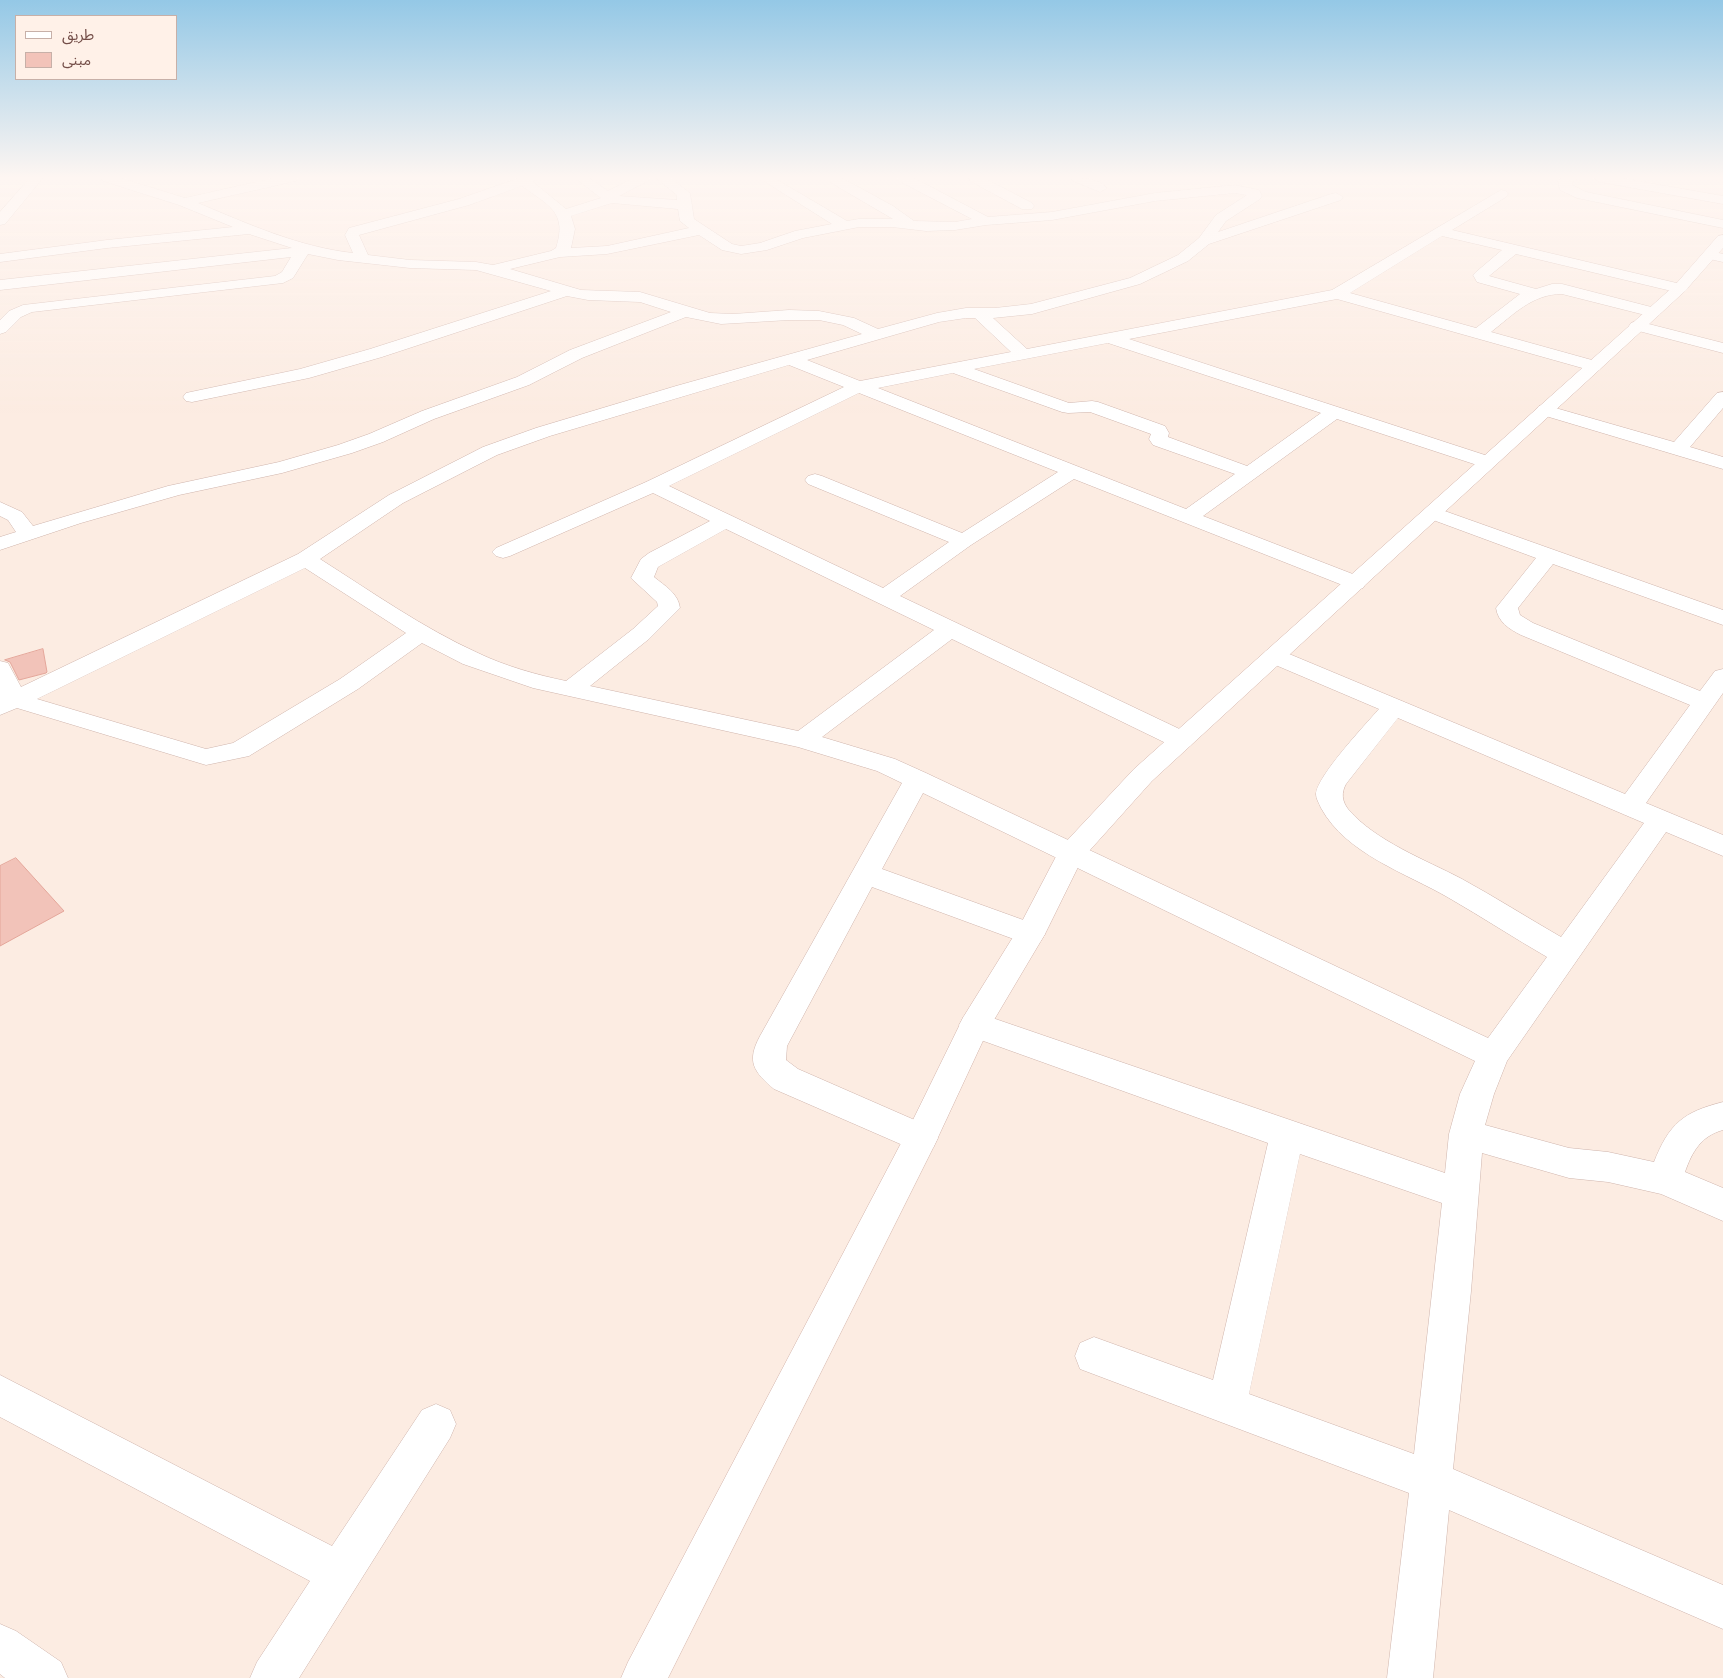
<!DOCTYPE html>
<html>
<head>
<meta charset="utf-8">
<style>
  body { margin:0 }
  #map { position:relative; width:1723px; height:1678px; overflow:hidden; background:#fcece2; font-family:Helvetica,"Noto Sans Arabic",sans-serif }
  canvas { display:block }
  .legend { position:absolute; left:15px; top:15px; width:162px; height:65px; box-sizing:border-box; background:#fff1e8; border:1px solid #c7b0a8; margin:0; padding:6px 9px; list-style:none; font-size:15px; color:#744e48 }
  .legend li { display:flex; align-items:center; gap:10px; height:25px }
  .legend b { width:25px; border:1px solid #c7b0a8 }
</style>
</head>
<body>
<div id="map">
<canvas width="1723" height="1678"></canvas>
<ul class="legend">
<li><b style="height:6px;background:#fff"></b>طريق</li>
<li><b style="height:14px;background:#f2c3b9"></b>مبنى</li>
</ul>
</div>
<script>
const context = document.querySelector('canvas').getContext('2d');
context.lineJoin = 'round';
function fill(path, color) { context.fillStyle = color; context.fill(path, 'evenodd'); }
function strokePath(path, color, width, dash) { context.strokeStyle = color; context.lineWidth = width; context.lineCap = dash ? 'butt' : 'round'; context.setLineDash(dash || []); context.stroke(path); }
const building = new Path2D(`
  M43 649 47 672 46 673 19 680 10 662 5 660Z
  M16 858 64 911 0 946V866Z`);
fill(building, '#f2c3b9');
strokePath(building, '#e4a69a', 1);
const street = new Path2D(`
  M30 178H43L5 224 0 225V212Z
  M102 178H121L185 198 274 178H297L296 181 198 203C248 224 299 247 353 253L345 235 349 228 459 199 519 178H537L533 182 566 209 601 198 575 178H589L608 191 633 178H649L648 181 619 196 677 200V195L656 178H670L690 193 694 219 732 244 741 246 760 243 795 231 832 224 759 178H774L847 221 859 219H893L828 181 827 178H842L893 206 914 221 955 222 972 219 899 181 898 178H914L988 217 1052 212 1155 193 1235 185 1259 190 1262 196 1260 199 1226 221 1218 232 1331 194 1336 193 1343 197 1341 200 1209 244 1188 261 1140 284 1032 314 993 318 1027 349 1332 290 1501 190 1506 191 1508 194 1506 197 1452 230 1685 285 1688 288 1685 291 1680 293 1516 254 1489 276 1536 289 1552 284H1562L1659 309 1661 312 1659 315 1653 317 1562 294C1532 294 1513 315 1491 332L1599 362 1602 366 1599 370 1593 371 1337 299 1129 339 1494 458 1497 462 1494 466 1487 468 1480 466 1337 419 1203 516 1363 578 1366 583 1363 588 1355 590 1074 479 971 545 900 596 1190 734 1194 740 1190 746 1181 748 1172 746 952 639 822 737 895 759 926 773 1488 1038 1547 957C1514 938 1482 917 1449 898 1406 873 1346 854 1321 808 1319 803 1316 799 1316 794 1317 776 1365 725 1379 709L1266 661 1262 656 1266 651 1274 649 1282 651 1625 794 1690 705 1521 635C1509 629 1498 622 1496 608L1536 558 1425 517 1422 513 1425 509 1432 507 1439 509 1723 610V625L1553 564 1518 608 1520 615 1533 623 1700 691 1715 671 1723 669V693L1646 803 1723 835V856L1666 832 1507 1061 1494 1094 1485 1125 1569 1148 1608 1152 1654 1162C1669 1124 1683 1112 1723 1102V1130C1701 1136 1692 1152 1685 1172L1723 1188V1221L1661 1194 1608 1182 1569 1178 1482 1153 1471 1291 1453 1469 1723 1585V1629L1449 1510 1433 1678H1387L1409 1493 1080 1369 1075 1356 1080 1343 1094 1337 1213 1380 1268 1143 964 1034 959 1025 964 1016 975 1012 1445 1173 1449 1134 1460 1094 1475 1061 923 793 882 869 1040 926 1045 934 1040 942 1030 945 872 887 787 1046 786 1060 798 1069 933 1128 938 1138 933 1148 921 1153 774 1089C754 1072 746 1062 760 1036L902 783 877 771 798 747 533 688 463 664 422 643 358 689 249 756 206 765 17 708 0 715V661L8 663 21 687 298 554 389 495 483 447 536 428 676 386 862 334 843 325 819 320H789L721 324 686 317 582 358 529 385 434 419 383 442 352 453 282 473 179 495 81 523 0 550V537L16 532 8 520 0 516V502L22 512 33 526 168 486 279 462 338 445 369 434 422 411 517 377 570 350 671 312 640 302 588 300 567 296 382 357 309 378 192 402 186 401 183 397 186 393 300 369 370 349 551 291 476 270 410 268 338 260 308 254 293 278 283 283 32 312 21 317 6 332 0 334V320L9 311 23 305 275 276 282 272 291 257 0 290V280L292 248 249 234 107 248 0 262V254L107 240 233 227 179 205 103 181ZM522 186C548 205 568 212 556 248L551 251 493 265 476 262 410 260 368 255 359 235 469 205ZM1235 193 1247 195 1216 215 1199 238 1178 255 1130 278 1031 304 995 308H966L937 313 878 329 854 318 819 311 789 310 733 314 710 313 640 292 581 290 510 269 560 257 607 254 699 235 722 250 741 254 767 250 803 238 859 227H892L926 231 955 230 986 225 1052 220 1155 201ZM612 203 678 209 680 221 689 228 607 246 571 248 575 229 571 216ZM1442 236 1502 250 1476 272 1473 275 1477 282 1520 294 1476 328 1350 293ZM966 318H975L1011 352 860 381 807 360 939 322ZM1108 343 1321 413 1247 466 1168 437 1169 433 1165 426 1098 402 1092 401 1069 403 974 369ZM789 365 844 387 646 482 496 548 492 552 496 556 503 558 510 556 653 493 710 521 649 553 641 559 631 578 657 602 658 606 633 629 566 681C537 675 505 666 478 653 423 628 372 592 320 559L403 503 497 455 550 436ZM953 373 1062 412 1068 413 1090 412 1151 434 1149 439 1153 445 1235 474 1186 509 878 388ZM859 393 1058 472 962 533 822 476 815 474 808 476 805 480 808 484 949 542 883 588 669 486ZM726 529 934 630 798 731 590 686 649 639 680 608C678 593 665 586 654 577L658 567ZM305 568 406 633 340 679 233 743 206 749 37 699ZM1398 718 1644 823 1561 937C1528 918 1495 897 1462 879 1426 860 1375 841 1348 809 1342 801 1341 793 1346 784ZM1300 1154 1442 1203 1414 1454 1249 1394Z
  M969 178H984L1032 203 1034 206 1032 209H1022L970 181Z
  M1072 178C1084 178 1098 178 1107 188L1100 192 1073 181Z
  M1561 178H1578L1572 183V185L1586 192 1723 220V228L1577 198 1560 190 1558 181Z
  M1710 251 1723 254V262L1705 258 1703 255 1705 252Z
  M1637 321 1723 343V353L1631 329 1629 326 1631 323Z
  M1723 392V408L1690 447 1723 457V469L1539 414 1536 410 1539 406 1545 405 1674 442 1717 393Z
  M0 1375 332 1546 422 1410 436 1404 450 1410 456 1424 450 1438 299 1678H250L257 1662 310 1581 0 1417Z
  M0 1624 16 1631 61 1662 68 1678H5L0 1674Z`);
const secondary = new Path2D(`
  M1594 178H1621L1723 196V204L1600 182Z
  M1723 235V248L1685 291 1152 781 1082 859 1045 934 988 1030 933 1148 668 1678H621L628 1662 909 1128 964 1016 1018 929 1061 847 1134 769 1675 285 1718 236Z`);
strokePath(street, '#cfb4ac', 1);
strokePath(secondary, '#d2b2a9', 1);
fill(street, '#fff');
fill(secondary, '#fff');
const sky = context.createLinearGradient(0, 0, 0, 413);
sky.addColorStop(0, '#94c8e6');
sky.addColorStop(0.43, '#fef6f2');
sky.addColorStop(1, '#fef6f200');
context.fillStyle = sky;
context.fillRect(0, 0, 1723, 413);
</script>
</body>
</html>
